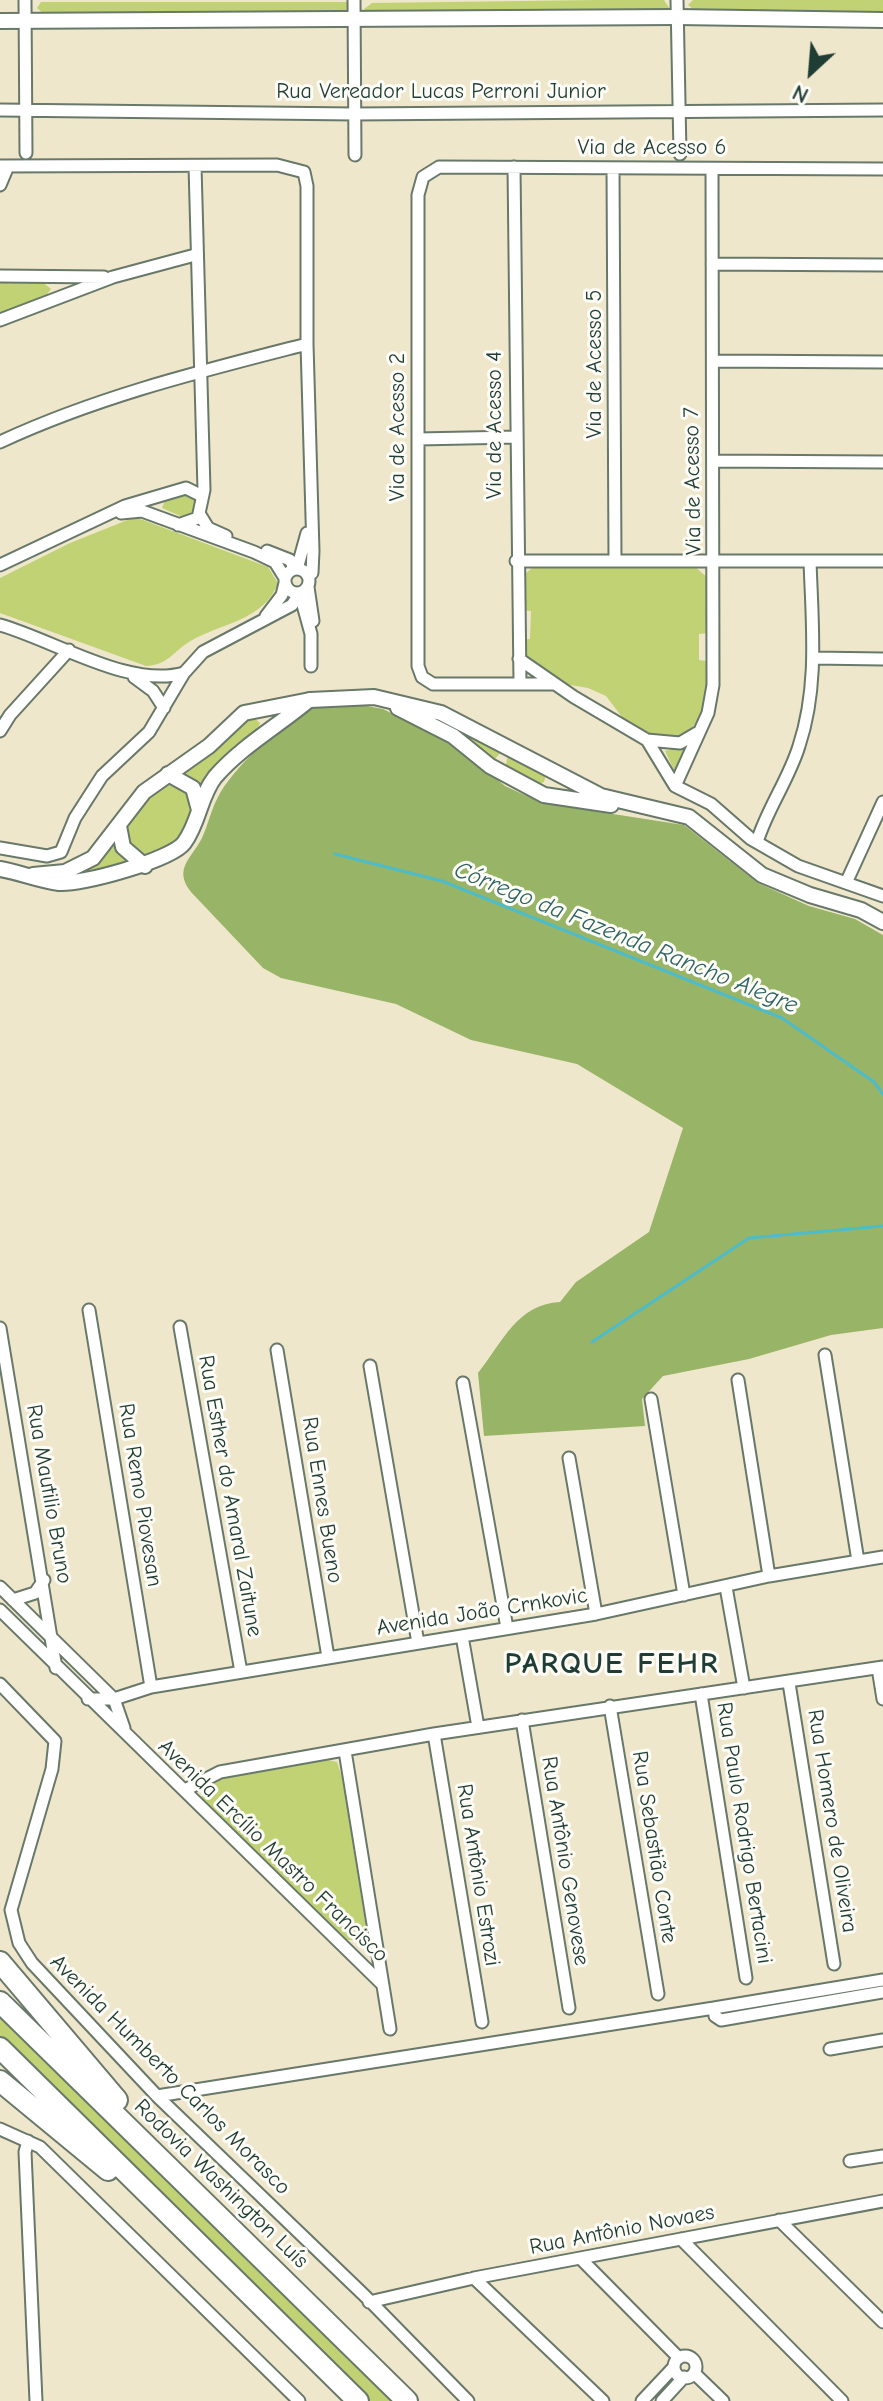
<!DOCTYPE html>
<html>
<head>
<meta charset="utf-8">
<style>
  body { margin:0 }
  #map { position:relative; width:883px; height:2401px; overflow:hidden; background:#efe7cb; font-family:"Comic Neue",sans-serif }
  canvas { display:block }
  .north { position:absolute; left:771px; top:32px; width:80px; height:80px; -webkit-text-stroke:6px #fdfcf7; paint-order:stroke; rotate:206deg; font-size:22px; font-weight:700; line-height:32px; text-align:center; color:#1f3d34 }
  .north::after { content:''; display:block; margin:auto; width:28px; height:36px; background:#1f3d34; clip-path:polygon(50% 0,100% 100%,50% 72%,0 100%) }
</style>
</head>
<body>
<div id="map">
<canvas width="883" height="2401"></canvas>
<div class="north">N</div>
</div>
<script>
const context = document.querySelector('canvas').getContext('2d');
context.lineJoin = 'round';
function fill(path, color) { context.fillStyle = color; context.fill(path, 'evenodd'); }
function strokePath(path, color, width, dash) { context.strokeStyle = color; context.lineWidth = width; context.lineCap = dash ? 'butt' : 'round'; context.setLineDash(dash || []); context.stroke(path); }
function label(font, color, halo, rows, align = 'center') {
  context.font = font + ' "Comic Neue",sans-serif'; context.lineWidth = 6; context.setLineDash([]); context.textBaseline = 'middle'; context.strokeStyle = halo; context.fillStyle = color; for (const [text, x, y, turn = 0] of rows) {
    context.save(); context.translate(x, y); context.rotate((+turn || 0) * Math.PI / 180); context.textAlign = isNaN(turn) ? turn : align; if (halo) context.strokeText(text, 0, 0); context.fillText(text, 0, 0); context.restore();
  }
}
fill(new Path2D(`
  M595 0H664L670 9 369 13 364 9 372 3Z
  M693 0H883V15L693 9 688 5Z
  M41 2H346L351 4 346 13 44 14 37 8Z
  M0 282H42L51 289 46 296 0 315Z
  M190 493 195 495V515L187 519 162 508 165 500Z
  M135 517 268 567 278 583C264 621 220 623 189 642 173 652 168 665 146 666L0 613V578L70 543Z
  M534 566H694L708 578 709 633 699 634V660L707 661 709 665C705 694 707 729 673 738L649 734 622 717 606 696 588 688 565 684 524 657 521 640 530 639 531 611 521 610 523 576Z
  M410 707 504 749 494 760Z
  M252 716 260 723 257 732 200 793 179 773Z
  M689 744 678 769 674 770 665 751Z
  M508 755 546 774 544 782 536 786 505 768Z
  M166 782 184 785 195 810C182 833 167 863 136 855 113 816 137 807 166 782Z
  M115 838 127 862 74 878 62 877Z
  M324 1759 337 1762 342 1777 366 1927 355 1940H344L203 1803C199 1791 205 1785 214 1777Z
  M0 2011 396 2401H365L0 2040Z`), '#c1d275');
fill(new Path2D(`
  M356 704 383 709 458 747 505 786 542 803 684 825 758 883 809 906 855 919 883 935V1328L831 1335 749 1359 663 1376 642 1399 645 1426 484 1436 478 1373C502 1343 517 1304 560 1302L576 1282 649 1232 683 1128 577 1064 471 1040 396 1004 281 978 263 968 191 892C173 869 191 859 202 838 208 825 211 810 218 797 231 771 275 729 301 713 316 704 338 705 356 704Z`), '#98b466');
strokePath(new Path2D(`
  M335 854 442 881 782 1018 874 1082 883 1094
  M592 1342 749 1238 883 1226`), '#4ebcc8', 3);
const minor = new Path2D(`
  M25 0 26 153
  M354 0 355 155
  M677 0 680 154
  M0 110 354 114 883 110
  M0 166 277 165 304 172 307 186V344L313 551 312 573 308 576
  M514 167 520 682
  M613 168 615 559
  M0 185 8 166
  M712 264 883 265
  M0 276 104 277
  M0 320 113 277 195 255
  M715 361 883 362
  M418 439 515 437
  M0 442C99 396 202 371 307 344
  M713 461 883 462
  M121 513 142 511 254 552 275 562 285 578
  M200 515 208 528 226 536
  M178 525 198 518 204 490 195 166
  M267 551 290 560 295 569
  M516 561H883
  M0 565 125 506 186 488 202 496
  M285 581a12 12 0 1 1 24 0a12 12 0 1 1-24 0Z
  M297 569 307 533
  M308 587 313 621
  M300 594 311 634V666
  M266 616 282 595 285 583
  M0 625C54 640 129 689 184 673
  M813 658 883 659
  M519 659 574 697 647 740 675 786 711 804 751 839 798 866 883 896
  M134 677 153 691 164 708
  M553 684H433L422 677 418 666V195L423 177 439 167 883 169
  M0 731 10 715 69 650
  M647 740 680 743 697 733
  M675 786 708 713 713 685 712 169
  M757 842C767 809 789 779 799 746 819 686 812 623 810 561
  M0 848 47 856 61 852 75 818 102 776 149 732 184 673 203 652 292 605 299 594
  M846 883 883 802
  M89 1310 151 1687
  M180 1327 241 1672
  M0 1328 56 1668
  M277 1350 328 1657
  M825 1355 858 1561
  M370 1366 418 1643
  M738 1380 769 1576
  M463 1383 507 1628
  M651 1399 684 1595
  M569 1458 596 1614
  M0 1587 114 1699 124 1728
  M726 1587 744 1688
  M13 1600 35 1593 44 1580
  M0 1610 382 1984
  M462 1636 478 1727
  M878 1668 883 1699
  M789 1683 834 1964
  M0 1684 55 1741 52 1769 11 1910 19 1943 32 1963 157 2096 366 2297 468 2401
  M701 1694 746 1978
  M88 1699H114L151 1687 596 1614 769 1576 883 1557
  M610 1706 658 1994
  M522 1720 569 2008
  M434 1734 482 2022
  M345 1751 390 2029
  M185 1790 220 1772 434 1734 883 1667
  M883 1980 714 2008 715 2016 721 2020 883 1992
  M830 2049 883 2040
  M157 2096 714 2008
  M0 2129 40 2147 299 2401
  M28 2141 25 2152 36 2401
  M850 2161 883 2156
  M779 2220 883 2322
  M681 2239 842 2401
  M582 2260 679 2358
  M474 2278 603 2401
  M369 2302 474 2278 883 2201
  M674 2367a11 11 0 1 1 22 0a11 11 0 1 1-22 0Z
  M694 2373 723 2401
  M642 2401 674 2367
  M662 2401 684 2377`);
const tertiary = new Path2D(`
  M0 21 677 17 883 20
  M398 708 453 736 490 766 544 795 611 805
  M168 774 193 788 199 810
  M119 826 123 847 145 866
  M0 869C19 872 40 881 59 883 81 885 171 860 184 843 199 823 200 796 215 777 242 746 278 726 309 700
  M33 875 65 872 93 858 144 792 209 746 244 713 310 700 374 697 441 713 601 796 689 817 762 875 810 895 861 910 883 922`);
const motorway = new Path2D(`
  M0 1962 117 2100
  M0 2002 407 2401
  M0 2048 358 2401
  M0 2081 108 2170`);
strokePath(minor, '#687869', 15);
strokePath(tertiary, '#687869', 18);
strokePath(motorway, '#687869', 24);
strokePath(minor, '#fff', 11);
strokePath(tertiary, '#fff', 14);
strokePath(motorway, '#fff', 20);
label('22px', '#1f3d34', '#fdfcf7', [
  ["Rua Vereador Lucas Perroni Junior",441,92],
  ["Via de Acesso 6",652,148],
  ["Via de Acesso 5",595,364,-90],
  ["Via de Acesso 4",495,425,-90],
  ["Via de Acesso 2",398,427,-90],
  ["Via de Acesso 7",693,481,-91],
  ["Rua Mautilio Bruno",49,1494,80],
  ["Rua Remo Piovesan",140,1495,81],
  ["Rua Esther do Amaral Zaitune",230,1496,80],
  ["Rua Ennes Bueno",322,1500,81],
  ["Avenida João Crnkovic",482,1612,-9],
  ["Rua Homero de Oliveira",832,1821,81],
  ["Rua Paulo Rodrigo Bertacini",744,1833,81],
  ["Rua Sebastião Conte",654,1847,81],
  ["Avenida Ercílio Mastro Francisco",273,1851,44],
  ["Rua Antônio Genovese",565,1861,81],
  ["Rua Antônio Estrozi",478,1875,81],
  ["Avenida Humberto Carlos Morasco",170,2075,45],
  ["Rodovia Washington Luís",221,2184,44],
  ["Rua Antônio Novaes",622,2230,-11]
]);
label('italic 24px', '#2d6360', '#fdfcf7', [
  ["Córrego da Fazenda Rancho Alegre",626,938,22]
]);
context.letterSpacing = '2px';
label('bold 30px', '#1f3d34', '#fdfcf7', [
  ["PARQUE FEHR",612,1665]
]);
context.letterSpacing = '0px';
</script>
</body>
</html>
